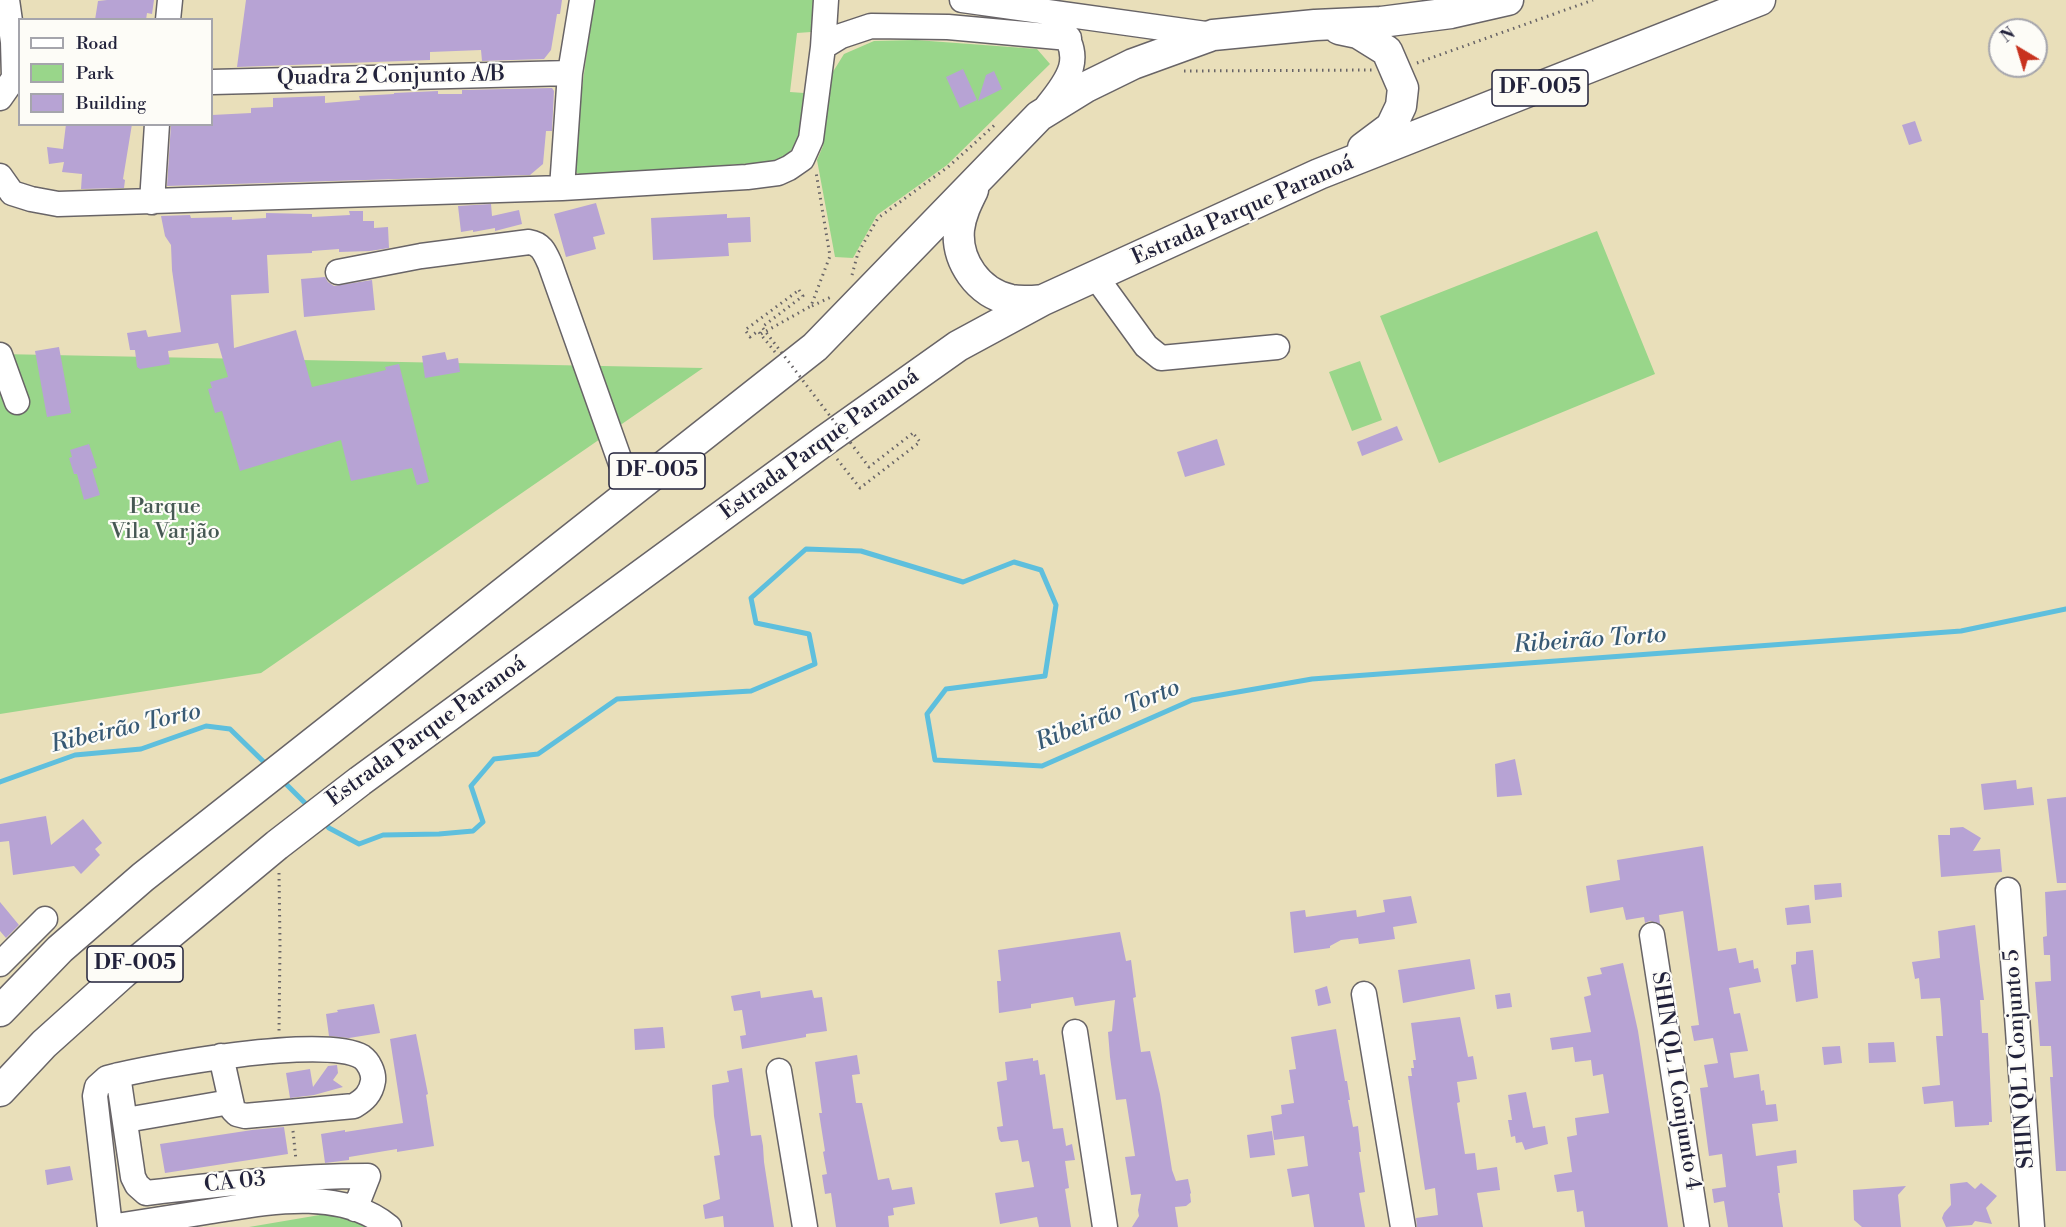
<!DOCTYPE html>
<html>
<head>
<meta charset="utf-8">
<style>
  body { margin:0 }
  #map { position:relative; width:2066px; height:1227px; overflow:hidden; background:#e9dfba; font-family:"Libre Bodoni",serif }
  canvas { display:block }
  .legend { position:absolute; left:18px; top:18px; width:195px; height:108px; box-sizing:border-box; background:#fdfcf7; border:2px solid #a5a5ac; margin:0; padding:8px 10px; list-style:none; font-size:18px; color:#22223b }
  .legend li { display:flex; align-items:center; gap:12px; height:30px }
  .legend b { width:30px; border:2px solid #a5a5ac }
  .north { position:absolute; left:1988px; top:18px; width:60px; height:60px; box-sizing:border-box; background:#fdfcf7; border:2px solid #a5a5ac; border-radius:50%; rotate:322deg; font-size:16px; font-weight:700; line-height:24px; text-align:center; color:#22223b }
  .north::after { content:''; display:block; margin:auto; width:21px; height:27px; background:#c8321e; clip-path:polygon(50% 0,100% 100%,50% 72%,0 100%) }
</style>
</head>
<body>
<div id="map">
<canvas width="2066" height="1227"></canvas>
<ul class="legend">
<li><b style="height:8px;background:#fff"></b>Road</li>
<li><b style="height:16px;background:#99d68a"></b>Park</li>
<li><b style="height:16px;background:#b7a3d4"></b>Building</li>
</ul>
<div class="north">N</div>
</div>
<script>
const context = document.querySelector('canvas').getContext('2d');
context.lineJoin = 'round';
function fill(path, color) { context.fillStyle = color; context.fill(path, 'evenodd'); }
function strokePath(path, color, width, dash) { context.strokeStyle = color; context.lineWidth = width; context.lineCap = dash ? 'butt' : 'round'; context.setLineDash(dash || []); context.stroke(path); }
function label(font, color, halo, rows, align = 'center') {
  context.font = font + ' "Libre Bodoni",serif'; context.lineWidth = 4.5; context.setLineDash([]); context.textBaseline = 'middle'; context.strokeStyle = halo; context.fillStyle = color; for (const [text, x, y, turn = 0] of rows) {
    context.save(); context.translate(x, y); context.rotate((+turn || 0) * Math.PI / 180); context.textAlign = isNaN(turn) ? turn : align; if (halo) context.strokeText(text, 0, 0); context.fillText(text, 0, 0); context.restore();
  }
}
fill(new Path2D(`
  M594 0H813L815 27 811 32 797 33 790 92 804 93 809 99C802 128 803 152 771 162L582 175 575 172 572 162Z
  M916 40 1037 49 1050 64 947 165 877 215 853 258 835 257 817 160 823 146 831 75 844 54 874 41Z
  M1597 231 1655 374 1439 463 1380 316Z
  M0 354 703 368 261 673 0 714Z
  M1360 361 1382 420 1352 431 1329 372Z
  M355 1209 366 1227H249Z`), '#99d68a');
strokePath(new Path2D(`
  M281 779 310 808
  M0 782 75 755 141 749 206 726 230 729 268 766
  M323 821 329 828 359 844 383 835 439 834 473 831 483 822 471 786 494 759 538 754 617 699 751 691 815 664 809 634 756 623 751 598 806 549 861 551 963 582 1014 562 1041 570 1056 605 1045 676 946 689 927 714 935 760 1042 766 1192 700 1312 679 1961 631 2066 609`), '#5ebfdd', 5);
fill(new Path2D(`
  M107 0H154L152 14 147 13 146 20H95L98 1Z
  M246 0H562L560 14H557L551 50 544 59 482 61 481 50 430 52V60L237 67Z
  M963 69 977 100 960 108 946 77Z
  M994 71 1002 89 978 101 986 75Z
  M552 88 554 91 552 131H546L543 164 530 175 167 186 171 124H212V115L251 113V108L273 107V98L325 96V103L360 100 359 96 394 94V93L438 91V94H462V90Z
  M1915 121 1922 141 1909 145 1902 125Z
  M66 124H132L123 179 125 180 124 188 81 189 82 174 62 172 64 162 49 164 47 147 63 149Z
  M596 203 605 234 593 237 596 249 566 257 554 214Z
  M491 204 492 216 519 210 522 224 495 231V228L473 232V230L461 232 458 206Z
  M349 211H363V221H374V228L388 227 389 248 370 251 339 252V249L312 251V253L267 255 269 293 231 295 234 348 296 330 312 387 386 370 385 367 399 364 429 482 417 485 412 468 351 481 341 440 240 471 222 411 215 413 208 389 212 388 210 382 228 377 218 343 168 351 170 364 140 369 137 367 135 350H130L127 333 146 330 148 337 181 332 172 270 171 245 165 236 161 216 190 215 191 218 232 217V220L266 218V213L312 214V217L350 215Z
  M727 214V218L750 217 751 242 728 243 729 256 653 260 651 218Z
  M325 277 328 282 334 286 372 280 375 310 304 317 301 279Z
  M59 347 71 413 47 417 35 351Z
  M445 352 447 360 458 358 460 372 425 378 422 356Z
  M1397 426 1403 440 1362 456 1357 442Z
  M1217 439 1225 465 1185 477 1177 452Z
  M89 444 97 468 92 469 100 495 84 500 77 474H74L69 458 72 457 70 450Z
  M1515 759 1522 795 1497 797 1495 764Z
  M2016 780 2017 789 2032 787 2034 805 1984 810 1981 784Z
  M2066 797V883H2057L2047 799Z
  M46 816 51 845 83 819 102 843 95 849 100 855 81 874 74 866 13 875 9 841 0 842V824Z
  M1963 827 1981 838 1973 851 2000 849 2002 872 1941 877 1938 835H1950V828Z
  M1703 846 1718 951 1736 948 1739 963 1753 960 1754 969 1758 968 1761 982 1729 988 1734 1014 1740 1013 1748 1051 1730 1053 1734 1078 1759 1074 1761 1091 1764 1090 1766 1105 1776 1104 1778 1121 1752 1124 1756 1156 1796 1150 1797 1163 1777 1166 1780 1193H1778L1783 1227H1728L1724 1201 1714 1203 1712 1189 1726 1187 1722 1154 1709 1156 1700 1088 1708 1087 1704 1065 1718 1063 1713 1038 1694 1041 1691 1026 1699 1025 1683 911 1659 915 1660 924 1650 921 1645 923 1644 917 1626 920 1623 907 1590 913 1586 886 1620 880 1617 860Z
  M1841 883 1842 897 1815 900 1814 885Z
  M2066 890V1171H2056L2050 1077H2053L2051 1046H2040L2035 982 2051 981 2050 955H2044L2043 937 2047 936 2045 892Z
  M1411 896 1417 923 1393 927 1395 939 1359 944 1358 938 1341 940 1330 946V948L1294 953 1290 912 1305 910 1306 917 1356 910 1357 917 1385 912 1383 900Z
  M0 902 19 925 6 938 0 931Z
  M1809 905 1811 923 1787 925 1785 908Z
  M1975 925 1984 1000H1980L1982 1033H1988L1992 1122H1989V1125L1955 1127 1953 1101 1924 1104 1922 1087 1940 1085 1936 1036H1943L1941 1007 1940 998 1921 999 1919 978 1915 979 1912 962 1940 958 1938 931Z
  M1120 932 1126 961 1131 960 1133 975 1136 997 1133 998 1141 1052 1150 1051 1160 1094 1172 1170 1176 1181 1188 1179 1191 1193 1190 1194 1191 1202 1186 1206 1175 1207 1178 1227H1132L1139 1216 1138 1210 1141 1194 1131 1195 1125 1157 1135 1156 1126 1099 1116 1100 1110 1057 1108 1032 1112 1031 1115 1000 1075 1006 1073 997 1031 1004V1008L999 1013 997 981H1001L998 950Z
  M1813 950 1818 998 1796 1002 1791 965 1796 964V952Z
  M1470 959 1475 989 1403 1003 1398 970Z
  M1623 963 1638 1031 1668 1227H1585L1583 1211 1577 1212 1574 1190 1557 1192 1554 1175 1572 1172 1567 1137 1577 1135 1575 1118 1609 1113 1603 1074 1593 1076 1591 1060 1575 1062 1573 1047 1552 1050 1550 1038 1591 1032 1584 997 1591 995 1587 977 1602 974 1600 968Z
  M1327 986 1331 1003 1318 1006 1315 990Z
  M812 990 814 998 822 997 827 1031 806 1034V1037L742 1049 740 1036 746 1035 742 1010 734 1011 731 996 760 991 761 998Z
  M1510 993 1512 1007 1497 1009 1495 995Z
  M374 1004 380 1033 349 1038 329 1036 326 1014 338 1012 337 1010Z
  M1460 1017 1468 1057 1473 1056 1477 1079 1457 1082 1460 1102 1457 1103 1465 1154 1475 1153 1477 1170 1497 1167 1500 1190 1477 1193 1483 1227H1417L1416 1218 1438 1215 1435 1188 1425 1190 1413 1111 1408 1076H1412L1411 1068H1414L1413 1060H1416L1411 1023Z
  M663 1027 665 1048 635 1050 634 1029Z
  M1336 1029 1345 1081H1347L1350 1100H1348L1353 1127 1358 1126 1361 1152H1359L1365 1192 1359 1193 1365 1227H1314L1309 1194 1292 1197 1287 1169 1308 1166 1304 1136 1274 1140 1271 1116 1282 1114 1281 1105 1294 1103 1289 1070 1296 1069 1291 1037Z
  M416 1034 428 1094 426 1095 434 1146 397 1152V1149L349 1157V1160L325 1163 321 1134 345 1130V1132L403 1123 390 1039Z
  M1894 1042 1896 1062 1869 1063 1868 1043Z
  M1840 1046 1842 1063 1824 1065 1822 1047Z
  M857 1055 860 1074 852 1075 856 1103H862L878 1180 889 1178 892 1190 912 1187 915 1204 893 1208 894 1215 888 1216 889 1227H836L831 1193 825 1194 822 1175 827 1174 823 1152 825 1151 819 1113H822L815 1062Z
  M1033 1058V1061L1038 1060 1040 1075 1045 1074 1053 1129 1063 1128 1066 1146 1072 1144 1075 1160 1065 1161 1069 1188 1065 1189 1071 1227H1039L1037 1217 1000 1224 995 1193 1034 1187 1029 1161 1022 1162 1018 1140 1001 1142 999 1139 997 1127 1003 1126 997 1082 1007 1080 1005 1062Z
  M337 1065 338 1073 333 1080 343 1087 314 1095 290 1098 286 1073 310 1069 313 1087 328 1066Z
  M742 1068 751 1136 761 1135 763 1146 764 1162 774 1227H724L723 1216 705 1219 703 1205 720 1199 714 1156 720 1155 714 1116 712 1085 729 1082 727 1071Z
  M1526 1092 1533 1128 1545 1126 1548 1144 1525 1150 1522 1142 1516 1143 1515 1136 1511 1137 1508 1120H1512L1508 1095Z
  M284 1127 288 1154 165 1173 160 1144 252 1130Z
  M1272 1131 1275 1155 1250 1158 1247 1135Z
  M70 1166 73 1180 47 1185 45 1170Z
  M1967 1182 1975 1189 1981 1183 1997 1196 1986 1208 1992 1224 1975 1221 1972 1225 1946 1227 1942 1218 1944 1213 1951 1205 1950 1184Z
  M1906 1186 1898 1195 1901 1227H1862L1854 1220 1853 1190Z`), '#b7a3d4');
const minor = new Path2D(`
  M962 0 1213 35
  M168 20 170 0
  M823 47 841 36 871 26 948 27 1069 38
  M212 82 570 73
  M0 98 14 78 13 42 7 0
  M1047 106C1069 79 1085 57 1059 26
  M0 176 12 193 31 199 58 204 562 188 747 177 778 173 789 168 802 159 811 139 823 47 826 0
  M562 188 570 73 582 0
  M152 202 157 124
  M338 272 421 256 529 242C542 244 545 253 550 264L631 492
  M1096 277 1146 346 1161 358 1277 347
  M0 355 17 402
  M2008 890 2032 1227
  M1652 935 1697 1227
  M0 964 45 919
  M1364 994 1403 1227
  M1075 1032 1105 1227
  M779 1071 805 1227
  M118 1075 133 1177 137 1185 146 1193C221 1184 292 1176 368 1176L355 1209
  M126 1120 230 1102
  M110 1227 95 1096 97 1087 107 1078C153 1066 324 1035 362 1057 369 1062 374 1073 373 1081 371 1094 364 1100 354 1106L245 1116 237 1114 233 1110 221 1056
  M110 1227C142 1222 174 1217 206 1212 264 1203 339 1186 389 1227`);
const major = new Path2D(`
  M1339 29 1358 33 1387 51 1403 88 1401 106 1391 127 1363 148
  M973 190C967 202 961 214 959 229 956 261 978 293 1011 300 1022 302 1032 301 1043 300
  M0 1011 60 949 143 877 815 347 1039 116 1086 87 1133 64 1213 35 1315 25 1381 22 1451 13 1508 0
  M0 1091 44 1044 123 973 277 845 360 781 824 441 958 346 1043 300 1319 174 1760 0`);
strokePath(minor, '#686467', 27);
strokePath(major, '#686467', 33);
strokePath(new Path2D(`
  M1417 63 1593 0
  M1184 71 1372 70
  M852 275 858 253 878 218 948 167 997 123
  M812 306 831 297
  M761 334 811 306 830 256 816 172
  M775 352 758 331 750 337 745 330 799 290
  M837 459 860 488 920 442 913 433
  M279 873 280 944 279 1032
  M293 1131 296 1160`), '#686467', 3, [1.5, 4.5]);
strokePath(minor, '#fff', 24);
strokePath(major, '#fff', 30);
strokePath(new Path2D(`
  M799 290 803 296 762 327 869 467 913 433`), '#686467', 3, [1.5, 4.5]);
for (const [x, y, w] of [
  [1540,88,96],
  [657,471,96],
  [135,964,96]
]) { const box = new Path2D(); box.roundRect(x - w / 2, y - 18, w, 36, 4.5); context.fillStyle = '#fdfcf7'; context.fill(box); strokePath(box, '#22223b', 1.5); }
label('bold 21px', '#22223b', null, [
  ["DF-005",1540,88],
  ["DF-005",657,471],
  ["DF-005",135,964]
]);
label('22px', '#22223b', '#fdfcf7', [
  ["Quadra 2 Conjunto A/B",391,77,-1],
  ["Estrada Parque Paranoá",1243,211,-24],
  ["Estrada Parque Paranoá",820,445,-36],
  ["Estrada Parque Paranoá",427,732,-36],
  ["SHIN QL 1 Conjunto 5",2020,1059,-94],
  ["SHIN QL 1 Conjunto 4",1675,1081,81],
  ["CA 03",235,1183,-6]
]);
label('22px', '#465853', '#fdfcf7', [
  ["Parque",165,508],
  ["Vila Varjão",165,533]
]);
label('italic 24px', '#375974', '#fdfcf7', [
  ["Ribeirão Torto",1590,641,-4],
  ["Ribeirão Torto",1108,716,-22],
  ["Ribeirão Torto",126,729,-13]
]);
</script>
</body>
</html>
